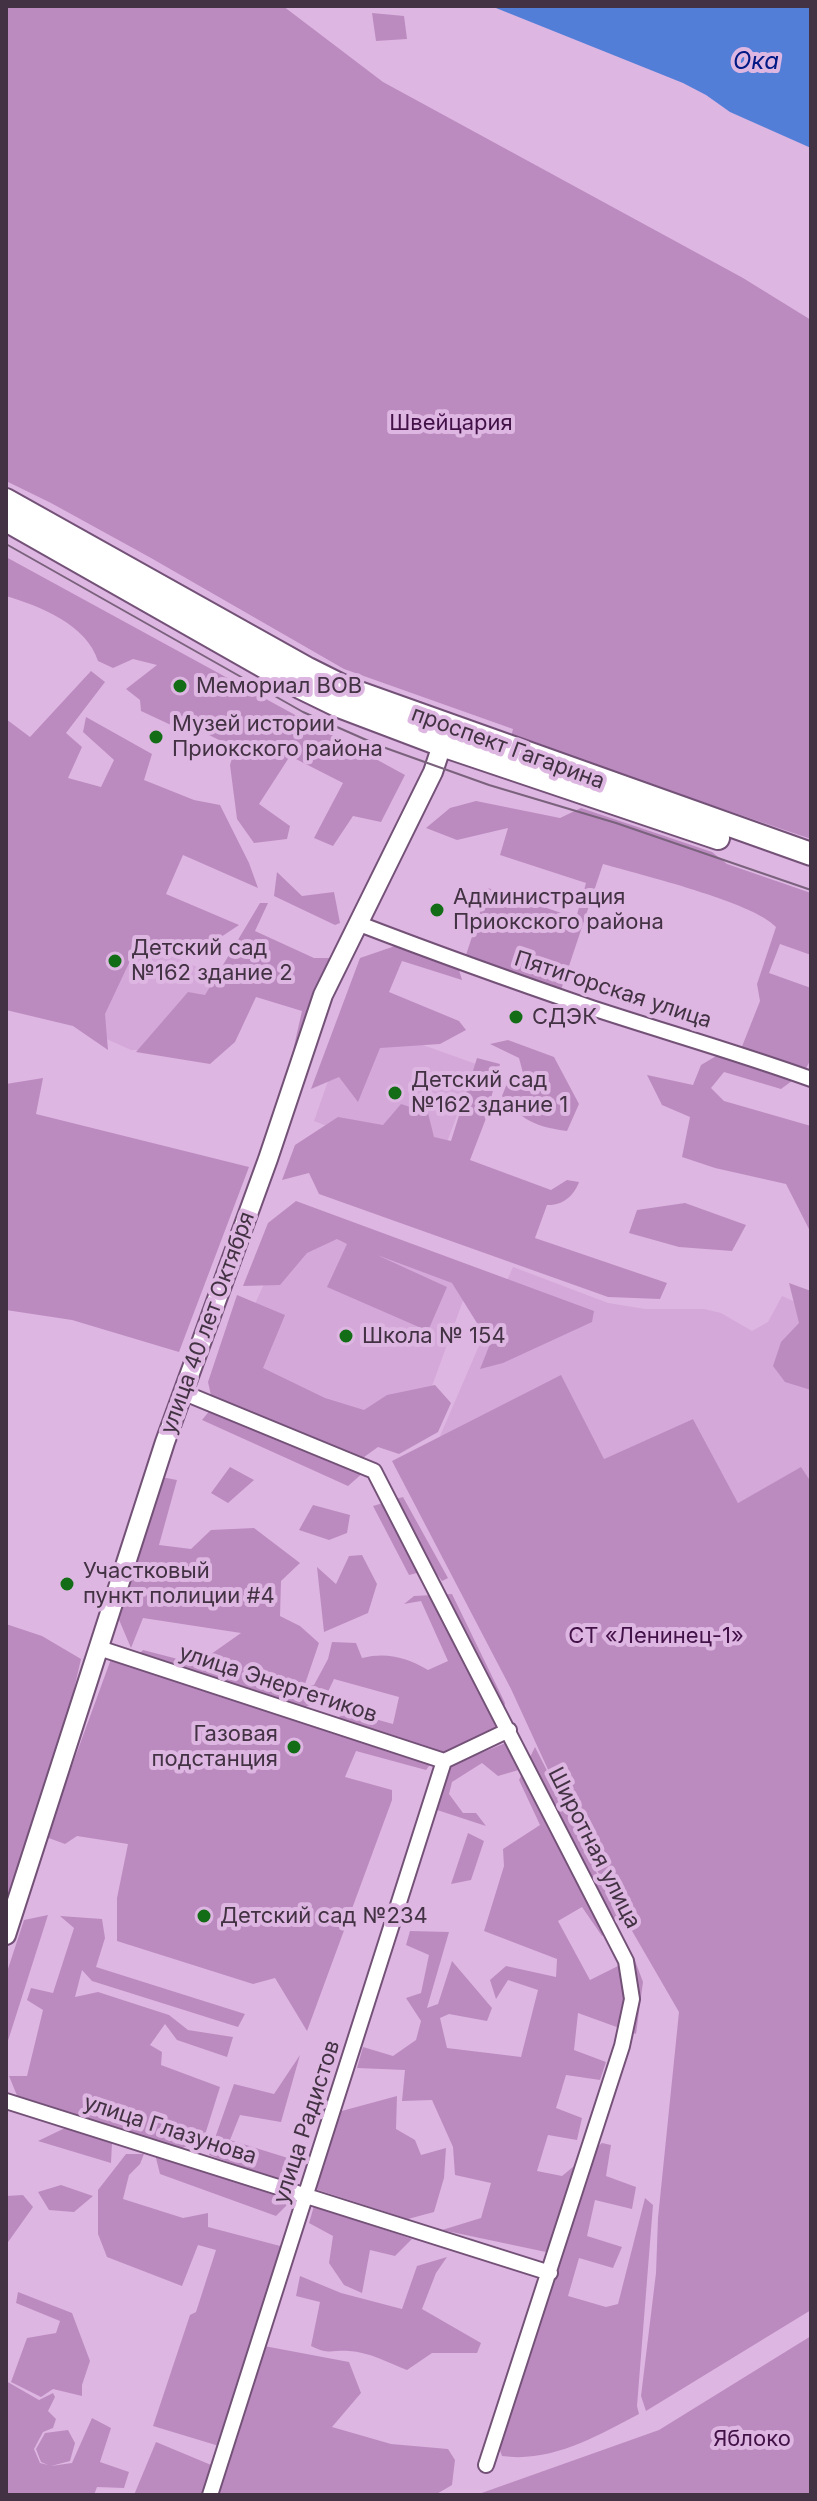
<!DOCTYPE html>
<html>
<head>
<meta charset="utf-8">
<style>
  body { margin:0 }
  #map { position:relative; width:817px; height:2501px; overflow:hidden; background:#deb6e2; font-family:Inter,sans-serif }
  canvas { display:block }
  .frame { position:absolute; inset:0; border:8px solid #423243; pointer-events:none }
</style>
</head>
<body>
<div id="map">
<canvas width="817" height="2501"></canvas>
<div class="frame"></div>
</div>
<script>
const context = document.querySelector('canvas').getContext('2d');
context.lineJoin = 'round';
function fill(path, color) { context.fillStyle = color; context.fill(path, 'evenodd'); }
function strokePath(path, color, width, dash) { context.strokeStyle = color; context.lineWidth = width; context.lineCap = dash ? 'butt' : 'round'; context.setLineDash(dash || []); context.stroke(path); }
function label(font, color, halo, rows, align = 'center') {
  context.font = font + ' Inter,sans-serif'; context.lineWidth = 8; context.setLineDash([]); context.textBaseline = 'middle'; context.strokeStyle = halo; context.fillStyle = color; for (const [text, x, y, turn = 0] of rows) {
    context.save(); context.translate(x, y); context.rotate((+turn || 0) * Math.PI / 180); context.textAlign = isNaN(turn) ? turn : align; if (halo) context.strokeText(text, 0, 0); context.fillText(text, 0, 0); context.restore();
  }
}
fill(new Path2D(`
  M129 936 221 978 187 1050H131L98 1035Z
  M350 1019 476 1064 437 1169 314 1121Z
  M293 1218 469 1284 419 1422 218 1388Z
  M513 1267 608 1303 645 1309H704L721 1313 752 1331 768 1322 782 1296 811 1309V1482L800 1468 738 1503 693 1419 604 1459 440 1436Z`), '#d4a8d9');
fill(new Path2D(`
  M6 6H283L383 82 743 278 811 320V839L511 737 513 729 344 669 151 558 51 503 6 481Z
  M372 13 404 16 407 39 376 41Z
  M6 557 405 775 381 822 353 816 333 846 314 838 343 783 290 756 259 804 290 826 287 839 254 843 237 819 230 765 235 748 195 728 186 732 141 711 140 700 126 689 157 665 133 659 113 668 98 661C87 625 40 606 6 596Z
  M91 671 105 682 66 733 82 747 68 778 101 787 114 760 83 732 86 717 152 754 144 780 194 800 220 805 249 863 258 888 183 855 166 894 239 925 215 941 137 946 105 1014 108 1050 73 1026 6 1010V719L30 737Z
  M476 801 560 818 581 808 712 852 727 864 811 893V955L780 944 769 973 811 988V1059L805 1070 741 1049 760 1001 757 984 776 927C753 902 641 875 603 864L561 990 465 958 488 888 576 918 586 883 500 855 508 828 457 840 426 828 450 808Z
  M277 872 302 896 334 892 340 923 335 925 274 896Z
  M260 903H268L255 931 314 958H338L289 1068 302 1011 256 997 235 1042 210 1064 136 1052 188 992 205 995Z
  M398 945 459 970 462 980 402 961 389 992 459 1021 466 1030 440 1044 380 1048 358 1102 339 1077 311 1089 360 958Z
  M508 1040 554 1057 579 1104 567 1131C536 1127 521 1120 502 1096L510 1076 523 1073 519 1058 490 1044Z
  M723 1052 796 1078 781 1089 724 1072 711 1088 724 1101 811 1126V1233L786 1184 715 1168 682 1157 690 1117 662 1105 647 1075 693 1085 701 1065Z
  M477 1058 500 1064 485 1121 470 1160 551 1190 567 1180 579 1182C574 1196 562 1206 547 1205L535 1238 667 1283 660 1299 608 1297 319 1194 309 1173 282 1180 295 1145 338 1117 383 1125 401 1104 428 1113 434 1137 451 1141Z
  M43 1078 36 1114 249 1167 179 1352 72 1320 6 1310V1084Z
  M296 1201 594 1311 592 1322 503 1363 480 1369 490 1344 452 1283 377 1255 447 1287 428 1331 327 1287 347 1244 337 1239 307 1253 280 1285 243 1286 268 1223Z
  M685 1203 746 1225 732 1251 679 1247 629 1233 637 1210Z
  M789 1283 811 1291V1390L785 1382 773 1366 781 1342 799 1323Z
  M237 1295 285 1315 263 1368 325 1398 364 1410 387 1395 435 1385 451 1403 438 1432 399 1454 378 1447 360 1460 212 1400 208 1382Z
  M561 1375 604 1459 693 1419 738 1503 801 1467 811 1482V2310L646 2411 641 2396 656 2273 658 2218 679 2012 588 1855 619 1919 602 1936 582 1907 558 1921 590 1980 634 1958 643 1982 636 2034 578 2013 574 2050 606 2062 600 2080 566 2075 556 2108 582 2118 577 2140 548 2135 537 2171 562 2176 602 2143 611 2145 606 2176 636 2187 632 2209 595 2200 587 2236 622 2247 613 2268 579 2258 568 2296 606 2307 618 2304 645 2198 653 2205 637 2406 639 2414C597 2436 551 2463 502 2456L498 2445 568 2239 553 2238 546 2252 442 2230 481 2218 491 2183 455 2175 453 2147 432 2100 402 2101 405 2070 357 2068 363 2047 393 2056 416 2040 421 2021 406 1998 421 1993 429 1955 406 1945 410 1931 449 1932 427 2008 438 2004 452 1961 492 2008 487 2021 449 2014 440 2018 447 2048 521 2057 538 1990 508 1980 496 1999 490 1980 506 1966 556 1977 557 1959 484 1931 504 1866 503 1849 540 1825 519 1780 535 1747 562 1800 511 1689 392 1461Z
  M211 1409 364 1472 348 1486 202 1420Z
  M230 1467 254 1480 228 1503 211 1493Z
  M161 1477 177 1480 159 1545 191 1549 211 1530 254 1528 300 1563 281 1581 280 1616 300 1626 319 1643 304 1687 314 1685 328 1659 332 1642 356 1643 362 1658C386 1652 406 1657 428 1670L448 1661 421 1601 404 1604 414 1596 452 1594 505 1703 500 1729 448 1753 417 1748 337 1719 346 1711 393 1724 399 1697 334 1679 325 1698 299 1710 138 1655 143 1650 197 1664 241 1633 143 1618 131 1648 117 1615Z
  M403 1497 448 1578 442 1581 433 1569 409 1575 373 1506Z
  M313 1505 350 1515 347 1533 329 1540 299 1530Z
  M362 1555 377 1584 368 1613 324 1632 317 1567 336 1584 349 1556Z
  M6 1624 42 1636 81 1659 69 1711 6 1921Z
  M111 1659 432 1762 426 1770 356 1751 345 1777 392 1790V1800L307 2031 275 1978 253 1984 117 1941V1898L128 1844 77 1836 65 1844 46 1837Z
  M508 1742 522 1769 498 1776 482 1763 452 1782 449 1794 463 1813H476L486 1826 434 1809 449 1766Z
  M468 1833 484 1841 471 1880 451 1884Z
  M48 1915 6 2047V1975L24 1920Z
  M60 1916 102 1919 105 1938 96 1967 245 2014 238 2027 92 1981 82 1970 75 1997 98 1992 169 2015 188 2030 233 2037 227 2057 177 2040 165 2024 150 2045 162 2052 161 2065 220 2087 204 2138 176 2151 18 2098 9 2076H27L43 2010 27 2000 31 1988 53 1993 74 1928Z
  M300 2055 281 2122 240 2115 230 2140 304 2163 292 2185 209 2155 234 2084 274 2094Z
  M397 2096 396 2129 415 2140 421 2155 446 2148 444 2178 434 2212 408 2219 315 2189 338 2112Z
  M65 2128 112 2143 111 2163 38 2141Z
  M126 2154H144L140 2164 129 2175 123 2199 183 2218 208 2213V2227L284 2247 219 2446 153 2426 190 2315 196 2312 216 2250 198 2245 182 2286 107 2257 98 2234V2190Z
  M155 2154 294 2198 276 2216 160 2174Z
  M61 2185 93 2196 74 2212 49 2210 38 2192Z
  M23 2195 33 2207 6 2245V2196Z
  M314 2206 412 2239 395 2256 370 2250 362 2293 344 2285 329 2263 333 2236 309 2223Z
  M447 2257 436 2273 422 2309 481 2343 477 2353H432L407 2370C389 2363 369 2352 349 2351 331 2350 329 2355 311 2346L320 2302 296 2296 300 2276 341 2293 402 2309 417 2266Z
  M18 2292 72 2313 90 2361 82 2385V2396L53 2389 41 2397 11 2382 27 2338 56 2333 60 2321 16 2303Z
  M811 2336V2495H476L659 2430Z
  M264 2346 349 2362 361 2393 332 2427 391 2444 448 2449 455 2460 452 2485 435 2495H216Z
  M6 2381 39 2400 53 2393 55 2397 48 2411 56 2419 53 2428 43 2432 34 2449 40 2463 48 2465 41 2462 36 2449 45 2433 68 2430 75 2443 70 2461 51 2466 72 2463 92 2418 111 2428 100 2462 129 2472 124 2488 97 2487 94 2495H6Z
  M156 2442 216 2467 205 2495H134Z`), '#bb8bc0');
fill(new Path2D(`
  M491 6H811V148L730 112 706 95 683 83Z`), '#527ed8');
const minor = new Path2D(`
  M357 923C435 953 513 981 592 1008 665 1032 739 1053 811 1079
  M182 1392 374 1471 626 1961 632 1999 622 2046 486 2465
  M99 1648 444 1761
  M444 1761 509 1730
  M6 2101 550 2273
  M210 2495 444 1761`);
const tertiary = new Path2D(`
  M6 1935 165 1442 268 1159 323 995 433 772 442 745`);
const primary = new Path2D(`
  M6 500 308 669 348 689 811 854
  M6 520 300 687 339 706 442 745 718 838`);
strokePath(minor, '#745278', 18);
strokePath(tertiary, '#745278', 22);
strokePath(primary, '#745278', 26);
strokePath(minor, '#fff', 14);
strokePath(tertiary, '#fff', 18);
strokePath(primary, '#fff', 22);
strokePath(new Path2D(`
  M6 544 303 712 380 746 489 785 616 823 811 890`), '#7a627d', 2);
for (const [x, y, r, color] of [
  [180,686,8,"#136d17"],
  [156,737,8,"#136d17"],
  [437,910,8,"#136d17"],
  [115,961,8,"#136d17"],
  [516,1017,8,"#136d17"],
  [395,1093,8,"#136d17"],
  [346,1336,8,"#136d17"],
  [67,1584,8,"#136d17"],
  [294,1747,8,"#136d17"],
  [204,1916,8,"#136d17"]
]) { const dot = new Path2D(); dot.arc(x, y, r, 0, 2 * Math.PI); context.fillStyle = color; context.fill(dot); strokePath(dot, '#deb6e2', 3); }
label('22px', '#421148', '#deb6e2', [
  ["Швейцария",451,423],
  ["СТ «Ленинец-1»",656,1636],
  ["Яблоко",752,2439]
]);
label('22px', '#423243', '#deb6e2', [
  ["Мемориал ВОВ",196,686],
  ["Музей истории",172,724],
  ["Приокского района",172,749],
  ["Администрация",453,897],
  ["Приокского района",453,922],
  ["Детский сад",131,948],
  ["№162 здание 2",131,973],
  ["СДЭК",532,1017],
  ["Детский сад",411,1080],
  ["№162 здание 1",411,1105],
  ["Школа № 154",362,1336],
  ["Участковый",83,1571],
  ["пункт полиции #4",83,1596],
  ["Газовая",278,1734,"right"],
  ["подстанция",278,1759,"right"],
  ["Детский сад №234",220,1916]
], 'left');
label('22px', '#423243', '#deb6e2', [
  ["проспект Гагарина",508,748,20],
  ["Пятигорская улица",613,990,18],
  ["улица 40 лет Октября",208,1323,-70],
  ["улица Энергетиков",278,1684,18],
  ["Широтная улица",594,1848,63],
  ["улица Радистов",307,2122,-72],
  ["улица Глазунова",170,2130,18]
]);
label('italic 24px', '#001984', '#deb6e2', [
  ["Ока",756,62]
]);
</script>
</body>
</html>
